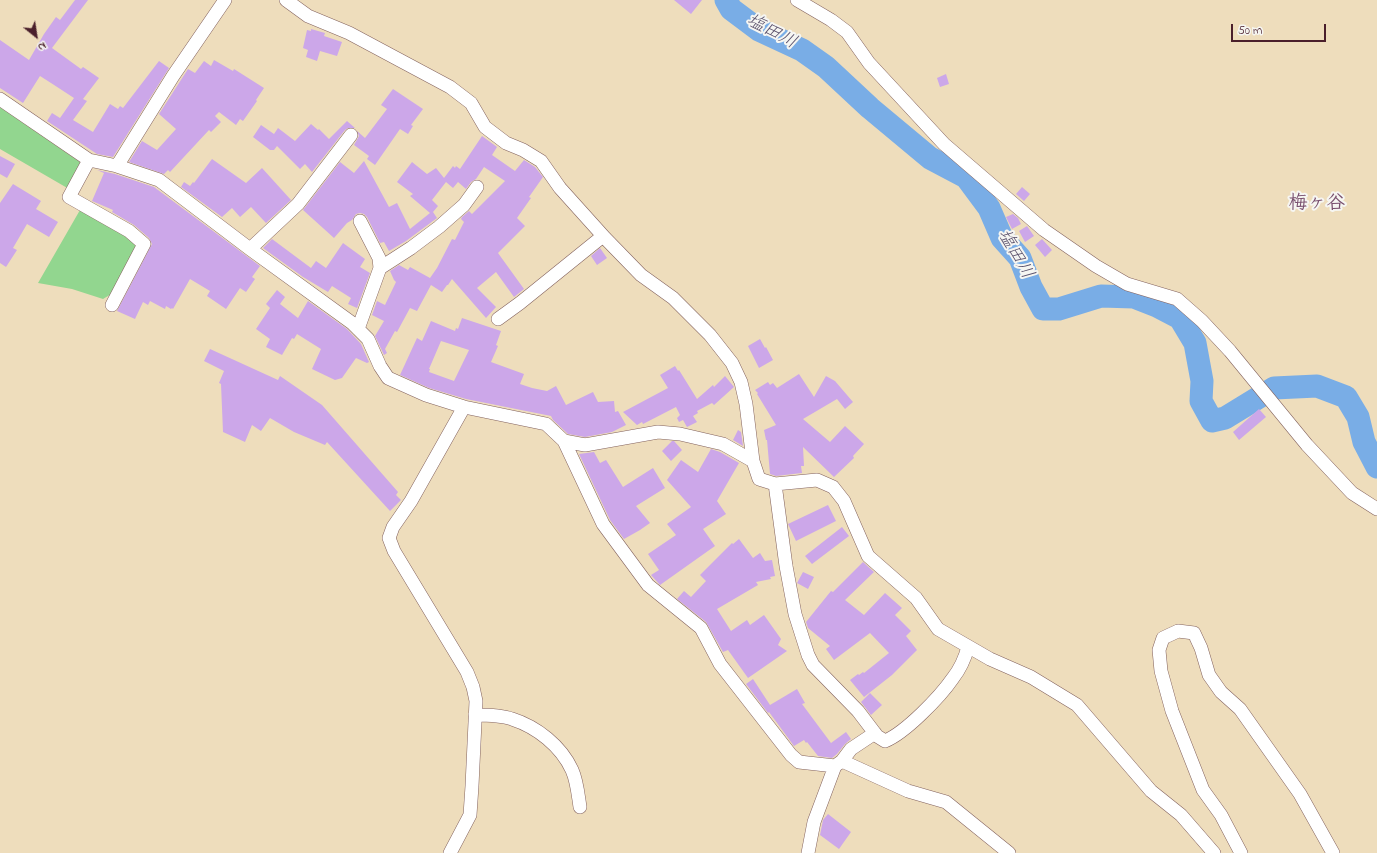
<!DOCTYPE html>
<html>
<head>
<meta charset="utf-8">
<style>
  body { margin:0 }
  #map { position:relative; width:1377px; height:853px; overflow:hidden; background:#eeddbc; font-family:"Indie Flower",sans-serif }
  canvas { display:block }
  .north { position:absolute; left:16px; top:16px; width:40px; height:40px; -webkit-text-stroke:3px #f6f6f2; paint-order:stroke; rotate:150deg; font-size:11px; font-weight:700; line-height:16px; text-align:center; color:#4a1f2b }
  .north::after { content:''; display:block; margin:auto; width:14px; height:18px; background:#4a1f2b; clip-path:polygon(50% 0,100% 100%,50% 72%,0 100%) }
  .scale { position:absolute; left:1231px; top:24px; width:95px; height:18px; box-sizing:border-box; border:2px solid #4a1f2b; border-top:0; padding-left:5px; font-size:12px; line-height:14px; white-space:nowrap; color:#4a1f2b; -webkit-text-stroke:3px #f6f6f2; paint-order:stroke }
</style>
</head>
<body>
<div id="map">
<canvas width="1377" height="853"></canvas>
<div class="north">N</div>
<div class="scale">50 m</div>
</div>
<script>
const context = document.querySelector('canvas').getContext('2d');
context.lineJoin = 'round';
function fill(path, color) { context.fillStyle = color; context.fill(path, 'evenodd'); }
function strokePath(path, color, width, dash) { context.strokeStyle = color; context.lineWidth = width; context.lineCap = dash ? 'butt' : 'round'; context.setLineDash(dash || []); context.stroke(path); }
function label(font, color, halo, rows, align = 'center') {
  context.font = font + ' "Indie Flower","Klee One",sans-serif'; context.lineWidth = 4; context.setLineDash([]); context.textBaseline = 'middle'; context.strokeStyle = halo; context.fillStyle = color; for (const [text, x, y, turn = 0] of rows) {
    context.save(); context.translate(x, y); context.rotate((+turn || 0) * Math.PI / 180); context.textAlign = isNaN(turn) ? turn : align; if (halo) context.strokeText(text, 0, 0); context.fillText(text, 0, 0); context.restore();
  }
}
fill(new Path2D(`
  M0 107 80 162 81 168 69 189 0 149Z
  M80 210 107 223 137 245 113 293 103 299 72 289 38 283Z`), '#92d68f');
strokePath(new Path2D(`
  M726 0 731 9 759 30 802 50 826 67 870 108 930 158 966 177 989 208 1002 238 1020 258 1031 287 1043 309H1059L1101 296 1134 297 1157 306 1180 318 1195 343 1202 381 1201 401 1212 421 1225 418 1274 388 1317 386 1346 397 1358 417 1364 442 1377 467`), '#79ade6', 23);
fill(new Path2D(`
  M75 0H88L52 48 81 69 83 67 99 78 83 99 87 101 73 120 93 132 110 104 118 109 120 106 123 108 159 61 169 68 113 157 97 154 47 121 52 113 60 118 74 98 51 83 40 76 23 103 0 88V40L29 60 44 34 56 17 60 20Z
  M674 0H702L691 14Z
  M311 29 325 33 324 36 342 42 337 56 320 51 317 61 306 57 308 50 303 48 307 30 311 31Z
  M214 60 233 71 234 69 264 88 256 100 257 101 243 121 240 119 236 125 219 112 215 116 221 122 211 132 209 130 170 172 168 170 164 174 129 162 142 141 157 150 176 129 159 114 188 69 195 73 204 61 211 66Z
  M946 74 949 84 940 87 937 78Z
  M393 89 423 109 411 125 413 126 408 134 400 129 375 165 367 159 369 156 354 145 359 136 357 131 365 138 387 109 381 105Z
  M347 121 355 128H348L345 130 312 172 305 164 300 169 277 146 274 150H270L253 137 261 125 274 134 278 128 295 141 311 124 318 130 319 129 329 139Z
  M482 136 497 147 492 155 515 171 524 160 535 167 543 177 529 197 531 198 517 218 525 226 498 253 524 289 514 297 496 272 477 288 496 307 486 318 452 279 448 285H447L442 292 431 285 417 311 410 308 397 332 395 331 385 349 387 353 384 355 375 336 384 321 372 315 377 301 385 305 396 282 394 280 390 271 399 265 408 270 410 267 430 278 437 268 452 239 455 240 464 222 461 219 462 217 469 211 472 214 505 181 484 167 476 179 471 182 466 189 458 182 453 188 446 182 432 200 438 206 433 212 437 218 406 241 389 251 384 242 380 243 367 217 364 214 360 213 356 214 352 220 347 223 334 238 303 210 340 162 354 173 364 161 389 207 397 203 410 229 430 213 410 196 413 194 397 182 412 162 427 174 436 168 444 178 453 166 455 168 456 166 460 169Z
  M0 156 15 164 7 178 0 174Z
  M212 159 246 183 262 168 291 200 266 223 251 207 240 217 232 208 222 217 181 187 184 182 190 186 193 182 194 183Z
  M97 170 115 174 154 187 260 266 252 277 255 279 246 292 240 288 226 309 207 296 210 291 190 279 173 309 172 308 171 309 166 306 165 309 150 301 148 305 143 302 135 319 117 311 152 244 149 238 134 225 112 212 113 210 92 201 104 173Z
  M13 184 41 201 36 209 58 222 49 237 27 224 13 248 17 250 6 267 0 263V203Z
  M1022 187 1030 194 1024 201 1016 194Z
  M1013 214 1018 218 1021 224 1012 229 1006 217Z
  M1027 226 1034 236 1025 242 1019 231Z
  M272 239 311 268 316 261 326 268 343 243 365 259 360 267 370 273 357 308 348 304 351 298 332 286 328 292 303 277 263 248Z
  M1042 239 1052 250 1045 257 1035 245Z
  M600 248 607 258 597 265 591 256Z
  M277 290 285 297 280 304 298 318 308 301 347 329 361 344 369 362 367 363 356 358 342 378 335 380 312 369 321 349 297 334 294 339 292 338 282 355 266 347 270 339 256 329 270 308 266 304Z
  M462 318 501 331 496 345 498 346 491 362 524 374 520 384 532 388 547 391 556 386 566 405 593 392 598 402 614 401 615 412 618 411 626 425 612 432 585 437 568 434 553 420 551 416 466 399 429 388 400 375 417 338 422 341 431 321 455 331 456 328 458 329ZM441 341 469 350 454 381 429 372 430 369H429Z
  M760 339 765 348 766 347 773 360 759 368 748 346Z
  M210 349 278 380 280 376 322 405 398 492 396 495 401 500 390 511 327 442 325 445 294 432 270 418 261 431 252 425 245 442 223 432 221 384 219 383 224 371 204 361Z
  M675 366 678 371 679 370 697 399 713 385 714 387 725 376 734 387 714 405 712 403 697 411 698 413 693 416 697 422 687 427 683 420 679 422 677 418 680 415 676 407 643 424 642 422 637 425 623 412 668 388 660 375Z
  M799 374 814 397 826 376 835 381 853 402 845 409 837 399 803 419 830 442 845 426 864 444 853 456 854 458 834 477 803 447 804 466H801L802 473 776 476 770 474 767 440H766L764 430 776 425 757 394 758 393 755 390 768 382 770 385 773 383 777 388Z
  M1259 409 1266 417 1239 440 1233 432Z
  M738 430 741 432 743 446 733 440Z
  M672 441H674L682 450 671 461 662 451Z
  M711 449 720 452 739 463 717 501 726 514 703 529 715 546 660 585 651 575 659 570 648 554 676 535 667 524 691 507 667 480 681 460 698 472Z
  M594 452 600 463 606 460 623 487 653 468 665 488 636 506 650 523 640 530 624 539 610 520 579 454Z
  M828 505 836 521 796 541 788 524Z
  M842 527 849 536 812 564 805 556Z
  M739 539 753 558 760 553 765 561 772 560 775 576 770 577 771 579 756 582 758 585 717 609 731 631 747 620 750 625 764 615 781 639 778 645 787 651 748 678 728 650 723 652 706 622 677 599 684 591 691 597 706 581 700 575 732 543 733 544Z
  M863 562 874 572 845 600 864 615 885 593 902 608 895 615 911 631 906 636 917 650 892 675 864 697 850 680 858 674 859 675 863 672 864 673 889 653 870 633 834 660 826 649 830 646 808 628 806 622 831 591 833 592Z
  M803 572 814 577 808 589 797 583Z
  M753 679 770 705 797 689 805 703 802 704 831 743 846 732 851 739 845 744 837 754 832 758 818 756 807 742 806 743 804 740 794 746 769 712 768 713 746 684Z
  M870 693 882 705 871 715 861 702Z
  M828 814 851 832 839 849 820 835 823 820Z`), '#cca7e9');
const street = new Path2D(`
  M286 0 308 16 349 33 450 87 471 103 485 127 506 143 523 150 541 161 560 188 605 238 641 275 673 298 710 335 732 363 741 382 746 404 753 461 759 479 775 484 817 480 833 487 844 501 868 556 916 598 938 629 990 659 1031 677 1077 705 1151 791 1181 815 1214 853
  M797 0 831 20 847 32 869 63 944 144 1044 230 1096 266 1127 284 1177 299 1202 321 1230 351 1307 445 1352 493 1377 509
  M0 99 89 160 117 166 159 180 250 249 352 323 368 339 380 366 388 378 426 395 464 407 546 424 564 441 603 524 648 585 701 628 720 664 791 755 799 762 835 766
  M89 160 69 197 129 231 144 244 112 305
  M117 166 173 76 225 0
  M360 221 379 258 380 268
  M250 249 298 204 351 135
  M498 319 520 303 603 236
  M358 329 380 268 411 248 439 227 464 205 477 187
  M564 441 585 445 658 432 680 434 723 444 753 461
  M775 484 786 566 795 614 808 655 813 665 858 711 877 736 885 741C905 733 940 697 953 678 960 669 965 658 968 647
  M475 715C487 715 501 715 512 719 537 727 561 746 572 770 577 781 578 794 580 807
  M842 761 908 791 946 802 1009 853
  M450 853 470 815 472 786 476 701 473 687 467 672 394 551 389 538 393 527 411 501 464 407
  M808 853 814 822 835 766 842 761 851 749 875 733
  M1241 853 1221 815 1203 790 1172 711 1161 671 1159 650 1163 638 1178 631 1194 633 1201 648 1209 675 1221 692 1240 709 1300 794 1333 853`);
strokePath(street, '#83625e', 14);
strokePath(street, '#fff', 13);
label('italic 18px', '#5a516c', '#f6f6f2', [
  ["塩田川",771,33,28],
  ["塩田川",1014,255,60]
]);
label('bold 19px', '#784f6e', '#f6f6f2', [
  ["梅ヶ谷",1317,205]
]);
</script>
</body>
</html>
